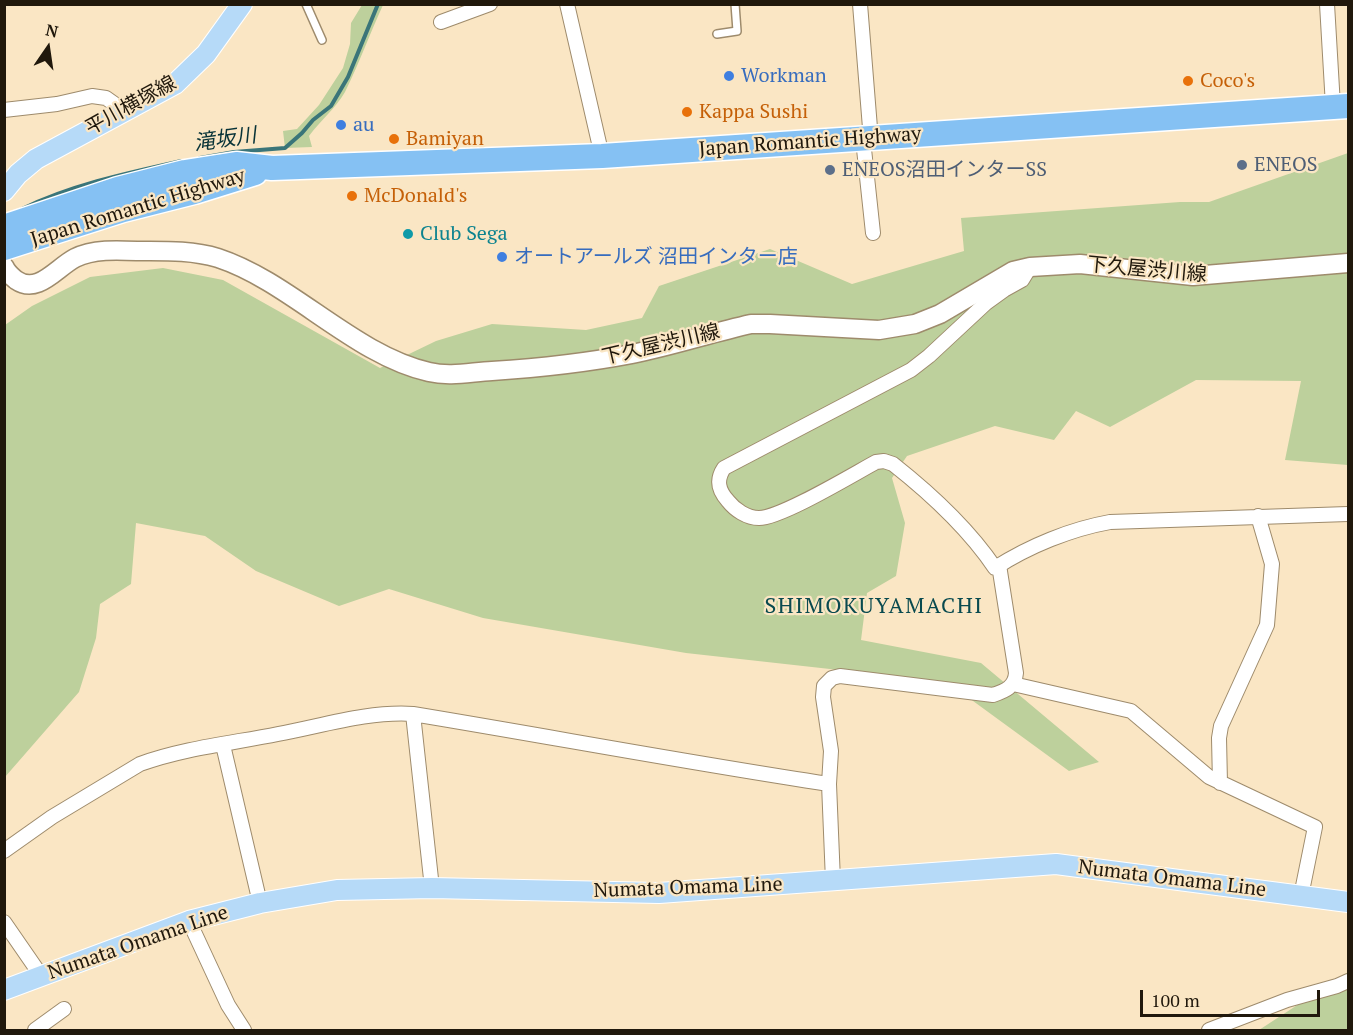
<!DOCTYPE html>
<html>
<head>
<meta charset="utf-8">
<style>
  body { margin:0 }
  #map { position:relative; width:1353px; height:1035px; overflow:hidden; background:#fae6c4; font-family:"PT Serif",serif }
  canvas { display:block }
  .frame { position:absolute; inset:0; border:6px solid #20180c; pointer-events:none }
  .north { position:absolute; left:18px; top:18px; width:60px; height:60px; -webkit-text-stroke:4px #fae6c4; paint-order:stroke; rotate:13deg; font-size:16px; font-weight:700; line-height:24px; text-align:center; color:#20180c }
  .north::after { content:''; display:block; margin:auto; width:21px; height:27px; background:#20180c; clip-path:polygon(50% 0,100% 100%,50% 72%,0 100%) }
  .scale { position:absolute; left:1140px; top:990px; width:180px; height:27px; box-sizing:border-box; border:3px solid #20180c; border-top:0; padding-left:8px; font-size:18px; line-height:21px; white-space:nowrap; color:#20180c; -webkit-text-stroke:4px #fae6c4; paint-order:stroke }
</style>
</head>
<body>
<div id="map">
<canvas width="1353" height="1035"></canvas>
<div class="frame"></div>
<div class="north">N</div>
<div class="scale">100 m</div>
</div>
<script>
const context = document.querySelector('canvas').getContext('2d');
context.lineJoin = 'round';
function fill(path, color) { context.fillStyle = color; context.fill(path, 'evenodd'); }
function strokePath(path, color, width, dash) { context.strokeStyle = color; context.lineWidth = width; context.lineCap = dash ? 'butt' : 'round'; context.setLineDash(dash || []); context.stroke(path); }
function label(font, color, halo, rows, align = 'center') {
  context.font = font + ' "PT Serif","Noto Sans JP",serif'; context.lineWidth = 4.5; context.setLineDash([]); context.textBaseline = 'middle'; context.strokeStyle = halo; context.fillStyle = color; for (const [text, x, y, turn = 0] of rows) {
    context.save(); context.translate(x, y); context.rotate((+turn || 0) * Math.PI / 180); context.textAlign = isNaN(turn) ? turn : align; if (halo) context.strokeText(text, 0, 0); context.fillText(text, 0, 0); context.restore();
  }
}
fill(new Path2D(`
  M362 5H383C370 33 359 64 345 92 335 109 320 121 309 136L312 147 285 148 283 131 297 129 319 105 343 68 350 44 351 23Z
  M1348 153V465L1285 460 1301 381 1196 380 1110 427 1076 411 1054 440 995 426 907 456 892 478 905 523 896 576 867 593 861 640 981 663 1099 762 1069 771 947 682 686 653 483 618 389 589 339 606 256 571 205 536 136 523 131 584 100 604 96 638 79 692 5 777V325L32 306 90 277 163 268 223 280 380 368 436 341 492 324 586 330 642 318 659 286 770 249 852 284 964 251 961 218 1180 202H1209Z
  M1348 972V1030H1259Z`), '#bdd09c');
strokePath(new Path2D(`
  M200 158 234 152 285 148 302 133 313 120 331 106 348 77 378 4
  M22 209C71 185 127 173 181 161`), '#3a7579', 4);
const lane = new Path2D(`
  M306 4 322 40
  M717 34 737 31 735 4`);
const street = new Path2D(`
  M567 4 602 156
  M860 4 870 128 864 149 873 233
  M1327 4 1333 106
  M441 22 490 4
  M4 110 57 104 92 96 106 98 123 110
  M1030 267 1022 280 1004 290 986 303 929 356 911 370 724 468C716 480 718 490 728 501 735 510 747 518 759 518 781 518 852 475 876 462L884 461 893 464C931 494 968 528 995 568 1029 546 1071 529 1110 522L1348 514
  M1013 684 1131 711 1209 777 1315 827 1301 896
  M413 714 432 888
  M223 745 260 903
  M1220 783 1219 738 1221 726 1267 625 1272 564 1258 516
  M4 851 52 817 140 764C184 748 233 743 278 734 322 726 368 711 413 714 552 737 690 763 829 784
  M833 881 829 784 831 751 823 697 824 686 832 678 840 676 993 695C1005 691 1015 687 1016 673L999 565
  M189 921 228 1005 244 1030
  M4 922 42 977
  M35 1030 64 1009
  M1209 1030 1287 1000 1337 986 1348 981`);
const secondary = new Path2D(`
  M4 266C7 273 10 275 16 280 38 295 56 268 75 258 93 249 117 250 137 251 164 251 192 250 218 258 291 282 354 355 429 372 450 377 471 372 492 371 539 368 585 363 632 354 672 346 711 333 751 324H770L879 330 915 324 940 314 1013 271 1030 267 1080 264 1193 276 1348 263`);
const primary = new Path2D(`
  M4 191 18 174 36 159 175 84 206 54 242 4
  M4 990 189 921 260 903 337 890 432 888 659 893 1056 864 1348 902`);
const highway = new Path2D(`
  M4 227 118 189 185 172 236 164 272 168 602 156 1348 106
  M4 248 123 210 194 192 255 173`);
strokePath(lane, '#9e8b6c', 10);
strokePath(street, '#9e8b6c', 16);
strokePath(secondary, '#9e8b6c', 21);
strokePath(primary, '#fff', 22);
strokePath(highway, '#fff', 27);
strokePath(lane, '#fff', 7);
strokePath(street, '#fff', 14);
strokePath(secondary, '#fff', 18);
strokePath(primary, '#b6daf8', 20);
strokePath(highway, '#85c1f3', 24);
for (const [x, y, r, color] of [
  [729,76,6,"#3f7fe0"],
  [1188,81,6,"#e8710a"],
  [687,112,6,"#e8710a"],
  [341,125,6,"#3f7fe0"],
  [394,139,6,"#e8710a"],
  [1242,165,6,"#5c6f8a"],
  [830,170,6,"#5c6f8a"],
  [352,196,6,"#e8710a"],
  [408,234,6,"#0f9aa8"],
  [502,257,6,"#3f7fe0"]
]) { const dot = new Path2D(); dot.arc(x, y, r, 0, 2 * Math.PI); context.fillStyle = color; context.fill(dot); strokePath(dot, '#fae6c4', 2); }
label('20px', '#366cbe', '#fae6c4', [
  ["Workman",741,76],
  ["au",353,125],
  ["オートアールズ 沼田インター店",514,257]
], 'left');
label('20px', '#c56008', '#fae6c4', [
  ["Coco's",1200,81],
  ["Kappa Sushi",699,112],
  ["Bamiyan",406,139],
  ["McDonald's",364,196]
], 'left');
label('20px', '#20180c', '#fae6c4', [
  ["平川横塚線",131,106,-29],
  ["Japan Romantic Highway",810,142,-4],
  ["Japan Romantic Highway",138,208,-17],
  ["下久屋渋川線",1147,270,5],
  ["下久屋渋川線",661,345,-13],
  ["Numata Omama Line",1172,879,7],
  ["Numata Omama Line",688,888,-2],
  ["Numata Omama Line",138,943,-19]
]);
label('20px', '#4e5e75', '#fae6c4', [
  ["ENEOS",1254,165],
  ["ENEOS沼田インターSS",842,170]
], 'left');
label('20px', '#0d838f', '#fae6c4', [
  ["Club Sega",420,234]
], 'left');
label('italic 21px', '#083338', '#fae6c4', [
  ["滝坂川",225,140,-8]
]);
context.letterSpacing = '1.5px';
label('22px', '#094a4f', '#fae6c4', [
  ["SHIMOKUYAMACHI",874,607]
]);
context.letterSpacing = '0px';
</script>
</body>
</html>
